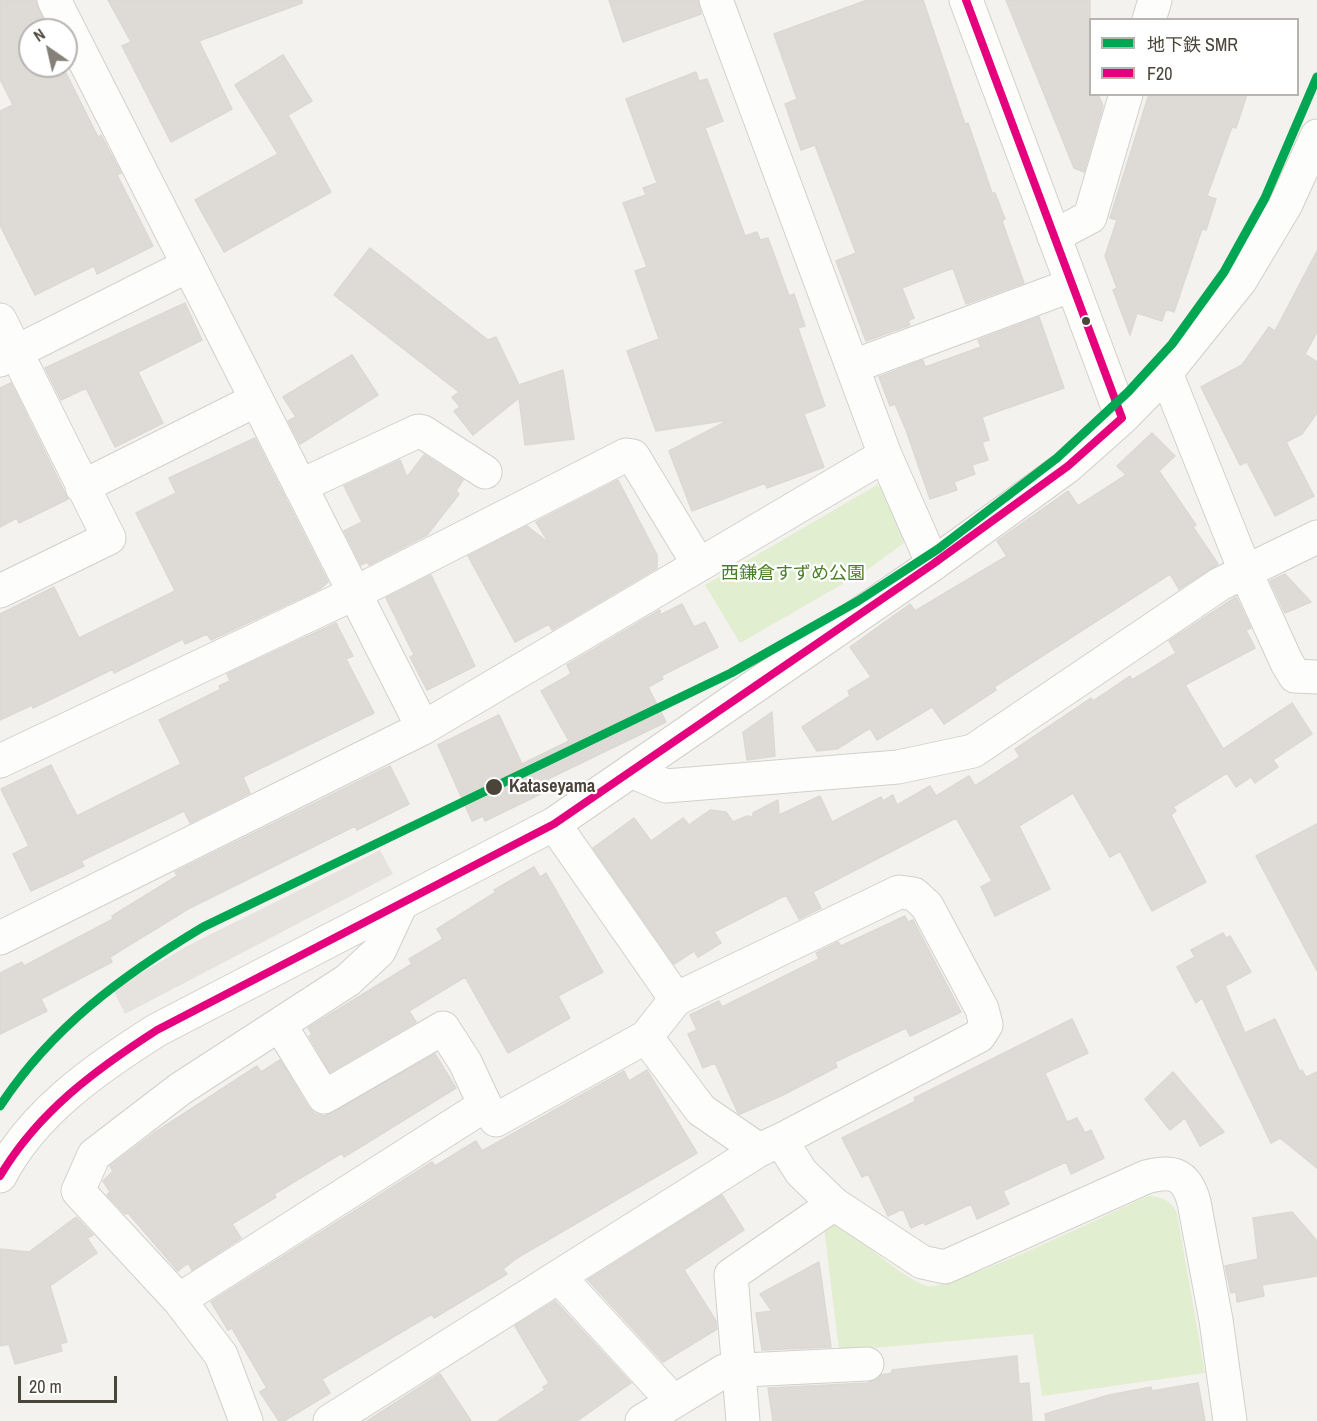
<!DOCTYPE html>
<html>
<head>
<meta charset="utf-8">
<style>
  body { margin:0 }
  #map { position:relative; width:1317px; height:1421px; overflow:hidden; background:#f4f2ee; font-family:"Archivo Narrow","Noto Sans JP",sans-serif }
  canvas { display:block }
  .legend { position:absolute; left:1089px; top:18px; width:210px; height:78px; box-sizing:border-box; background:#fff; border:2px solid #b7b4b0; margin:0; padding:8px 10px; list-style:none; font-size:18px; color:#4b4439 }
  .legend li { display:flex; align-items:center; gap:12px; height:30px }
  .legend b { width:30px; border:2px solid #b7b4b0 }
  .north { position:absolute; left:18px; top:18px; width:60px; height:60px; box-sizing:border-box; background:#fff; border:2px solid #b7b4b0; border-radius:50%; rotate:326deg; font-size:16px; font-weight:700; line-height:24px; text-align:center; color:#4b4439 }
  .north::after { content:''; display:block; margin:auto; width:21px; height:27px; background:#868178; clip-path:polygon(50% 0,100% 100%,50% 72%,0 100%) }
  .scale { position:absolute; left:18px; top:1376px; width:99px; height:27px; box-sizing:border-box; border:3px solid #4b4439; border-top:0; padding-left:8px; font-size:18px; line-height:21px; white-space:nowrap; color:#4b4439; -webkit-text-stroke:4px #fff; paint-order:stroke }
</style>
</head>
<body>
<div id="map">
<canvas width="1317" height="1421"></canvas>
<ul class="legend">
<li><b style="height:8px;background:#00a651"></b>地下鉄 SMR</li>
<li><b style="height:8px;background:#e5007d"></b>F20</li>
</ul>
<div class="north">N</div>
<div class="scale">20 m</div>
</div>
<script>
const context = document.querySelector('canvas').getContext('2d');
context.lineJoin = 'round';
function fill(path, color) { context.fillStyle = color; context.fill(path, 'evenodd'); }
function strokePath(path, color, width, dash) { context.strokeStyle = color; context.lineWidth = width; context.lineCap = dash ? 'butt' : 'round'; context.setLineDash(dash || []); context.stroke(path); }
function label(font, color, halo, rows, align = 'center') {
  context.font = font + ' "Archivo Narrow","Noto Sans JP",sans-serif'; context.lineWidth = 4.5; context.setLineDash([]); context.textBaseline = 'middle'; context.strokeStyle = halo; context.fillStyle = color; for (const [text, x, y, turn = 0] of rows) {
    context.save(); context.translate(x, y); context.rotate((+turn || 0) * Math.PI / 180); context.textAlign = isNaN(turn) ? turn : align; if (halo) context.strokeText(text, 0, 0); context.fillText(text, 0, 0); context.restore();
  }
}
fill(new Path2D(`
  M877 485 890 493 908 540 867 570 740 643 705 585Z
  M1148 1196C1163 1197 1170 1200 1177 1213L1205 1373 1042 1396 1033 1334 839 1351 824 1227 833 1225 844 1228C865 1244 903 1278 927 1286 948 1292 1117 1210 1148 1196Z`), '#e1eecf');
fill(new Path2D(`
  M380 850 393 874 125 1014 113 990 187 946Z`), '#e6e3df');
const building = new Path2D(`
  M0 0H35L47 27 30 30V66H52L57 77 66 73 98 137 101 135 121 173 117 175 153 246 97 274 94 266 35 295 0 225V111L13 105 0 79Z
  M108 0H302V3L199 41 232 109 171 142 122 46 131 42Z
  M609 0H698L701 14 623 42Z
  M867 0H923L965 124 968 123 992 193H995L1005 219 1002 221 1024 283 966 304 953 268 902 288 914 318 908 321 910 325 866 341 836 261 856 253 815 145 801 150 785 104 797 99 774 34Z
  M1006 0H1090V94H1098L1103 106 1084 172 1074 168Z
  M283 55 312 101 288 115 331 192 224 252 195 200 278 154 235 85Z
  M696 72 699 81 707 79 723 121 705 128 745 236 757 232 760 240 768 238 789 296 794 294 805 326 798 328 825 406 804 414 824 467 767 488 765 483 692 511 669 451 729 420 656 431 627 351 659 339 635 271 647 267 623 203 646 195 643 188 657 183 626 99Z
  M1149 94H1247L1236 128 1232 127 1207 196 1216 199 1206 230 1202 229 1174 312 1166 309 1162 321 1137 313 1130 335 1113 290 1117 288 1105 256 1117 220 1110 218Z
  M370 248 488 340 496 337 519 385 563 370 574 439 525 445 519 398 473 435 454 411 460 407 452 397 459 392 334 295Z
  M1317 251V332L1305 354 1317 362V413L1302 434 1286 442 1314 496 1275 516 1247 462 1240 465 1201 387 1242 365 1269 327 1275 331Z
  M185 303 202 340 138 372 163 423 115 447 86 388 61 400 45 368Z
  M1039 317 1064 388 982 417 989 440 982 442 988 460 972 465 975 474 954 482 957 490 930 499 906 430 895 404 890 406 879 377 923 360 925 367 981 347 978 340Z
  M352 355 378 395 300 444 288 421 296 417 283 397Z
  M11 383 68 499 19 523 17 518 0 527V388Z
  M1152 433 1175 456 1159 471 1196 525 1193 527 1218 564 1179 589 1170 574 994 687 996 690 944 724 932 707 877 740 870 728 837 749 817 751 802 727 850 696 848 691 871 677 850 647 910 604 915 611 1007 556 997 541 1068 491 1078 506 1126 475 1117 466Z
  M255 438 328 582 320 589 211 640 207 634 185 644 183 639 114 673 113 669 33 708 32 705 0 720V614L54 587 79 638 175 591 136 513 176 493 169 478Z
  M424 455 463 480 456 491 459 494 427 535 369 565 367 562 361 565 344 531 362 522 344 486 400 460 407 477Z
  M618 480 657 555V568L552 630 549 624 515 642 468 556 527 526 549 543 536 522Z
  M1285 574 1311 602 1285 613 1270 581Z
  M431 575 475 666 427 690 410 657 414 655 386 598Z
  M1236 597 1251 628 1246 630 1255 648 1185 685 1223 749 1292 703 1312 734 1273 760 1278 767 1255 783 1251 777 1236 787 1227 773 1173 807 1176 811 1171 815 1206 882 1152 911 1120 851 1110 857 1073 793 1019 826 1050 889 995 916 981 887 992 881 956 818 813 892 821 908 799 919 786 895 714 932 721 943 698 957 694 951 674 964 593 848 634 818 651 841 683 818 689 825 710 810 726 812 733 822 747 816 753 817V813L778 800 779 815 820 796 832 822 881 797 883 801 893 795 897 805 930 786 936 796 969 776 975 786 1020 757 1015 749 1091 698 1093 701 1130 676 1132 680 1176 653 1169 641Z
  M682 604 694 627 705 622 718 647 661 676 663 679 648 687 666 722 548 779 553 788 485 821 483 816 472 821 438 745 499 715 522 764 569 741 541 691 571 674 567 665 660 610V615Z
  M336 623 353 656 346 659 374 713 243 777 250 793 190 823 184 811 81 861 84 866 31 891 13 854 29 846 1 789 51 765 77 816 181 764 159 720 221 689 219 686 230 681 227 674Z
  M772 712 775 756 747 760 743 732Z
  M390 766 409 804 357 830 355 826 188 909 110 957 112 962 41 999 47 1011 0 1034V973L22 962 24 966 113 919 112 916 177 876 175 872Z
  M1317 824V971L1256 856Z
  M534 867 540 877 546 873 603 972 558 996 570 1018 508 1053 465 977 409 1011 416 1022 330 1072 309 1036 312 1034 308 1028 412 964 409 959 443 939 437 929 496 892 494 890Z
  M905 916 908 922 913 920 961 1012 910 1036 906 1028 835 1062 837 1067 781 1096 740 1114 738 1113 715 1063 703 1068 688 1034 697 1030 690 1015 719 1001 722 1007 819 959 816 953 838 942 841 946Z
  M1223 933 1226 938 1230 936 1251 972 1225 986 1245 1033 1275 1019 1300 1072 1302 1070 1306 1077 1317 1072V1168L1280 1138 1271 1143 1202 998 1196 1003 1177 967 1195 957 1191 950Z
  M1072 1019 1088 1053 1045 1073 1067 1122 1077 1118 1085 1133 1091 1130 1104 1158 1071 1174 1066 1162 1003 1191 1009 1204 977 1219 971 1204 925 1225 924 1222 911 1228 903 1209 888 1216 868 1174 862 1177 842 1138 916 1101 914 1098Z
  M435 1054 456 1088 344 1157 342 1153 274 1194 276 1197 232 1224 241 1238 192 1270 188 1263 178 1271 128 1213 125 1214 107 1195 110 1192 103 1181 113 1171 110 1166 154 1133 257 1066 261 1072 280 1060 308 1107 315 1114 325 1116Z
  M647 1070 697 1153 517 1258 503 1269 507 1274 434 1318 432 1314 322 1379 330 1393 284 1421H279L260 1392 267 1388 232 1328 228 1330 211 1302 432 1162 435 1166 476 1141 482 1151 624 1071 629 1081Z
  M1173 1072 1224 1132 1200 1146 1185 1118 1170 1130 1145 1099Z
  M722 1195 744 1230 684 1270 716 1321 717 1329 663 1362 588 1280Z
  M1292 1212 1317 1241V1276L1262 1285 1264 1296 1237 1302 1236 1292 1231 1293 1225 1266 1258 1259 1253 1218Z
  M76 1217 93 1235 87 1238 97 1253 50 1286 67 1342 60 1344 62 1351 15 1364 9 1344 0 1346V1249L29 1252Z
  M819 1262 831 1347 762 1350 756 1313 772 1311 760 1294Z
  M555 1301 631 1383 577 1421H498L545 1390 543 1387 549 1383 515 1326Z
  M1017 1356 1019 1384 1029 1383 1032 1421H773L768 1388 868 1383 881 1375 892 1373V1370Z
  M440 1374 471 1421H367L403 1398Z
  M1198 1383 1205 1421H1046L1045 1414 1109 1395 1151 1387 1152 1391Z`);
fill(building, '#dedbd6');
strokePath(building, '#dcd9d4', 1.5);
const minor = new Path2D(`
  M54 0 423 728
  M716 0 885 455 933 564
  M1149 20 1155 0
  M1054 236 1090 217 1126 94
  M0 320 109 538 0 591
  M0 360 187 266
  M854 366 1072 285
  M1166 373 1246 573 1287 663 1295 676 1317 677
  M300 486 418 431 423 432 485 472
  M82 487 256 400
  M0 761 355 593 626 455 633 456 699 565
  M631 771 666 786 898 767 973 751 1220 584 1317 537
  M0 938 423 728 885 455
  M646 1037 701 1110 759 1150
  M485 1105 496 1120 646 1037 676 999
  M560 1278 673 1401
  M179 1300 485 1105 465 1062 443 1028 324 1097 280 1025
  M246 1421 221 1355 179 1300 78 1191 94 1155 180 1089 348 980 379 951 401 904
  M330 1421 759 1150 781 1140
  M642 1421 724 1371 867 1364
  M743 1421 731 1275 834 1204`);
const tertiary = new Path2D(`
  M966 0 1122 418
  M554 824 676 999 899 892 914 894 927 906 982 1009 986 1025 979 1036 781 1140 801 1172 834 1204 922 1262 945 1267 1146 1177C1172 1170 1186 1173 1194 1202L1216 1320 1230 1421
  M0 1176C33 1112 97 1068 157 1030L554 824 933 564 1068 466 1122 418 1166 373 1240 281 1286 204 1317 136`);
strokePath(minor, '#d2d0cb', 35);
strokePath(tertiary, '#d2d0cb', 35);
strokePath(minor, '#fdfdfc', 33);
strokePath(tertiary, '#fdfdfc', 33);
strokePath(new Path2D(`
  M0 1176C38 1112 95 1070 157 1030L554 824 933 564 1068 466 1122 418 966 0`), '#e5007d', 8);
strokePath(new Path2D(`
  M0 1106C52 1027 123 975 203 927L731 673 858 601 938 549 1057 458 1128 392 1172 344 1224 272 1265 198 1317 77`), '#00a651', 9);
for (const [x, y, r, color] of [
  [1086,321,5,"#4b4439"],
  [494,787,9,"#4b4439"]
]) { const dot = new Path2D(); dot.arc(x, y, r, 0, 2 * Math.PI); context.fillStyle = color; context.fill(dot); strokePath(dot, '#fff', 2); }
label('18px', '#4a7f2a', '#fff', [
  ["西鎌倉すずめ公園",793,574]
]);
label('bold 18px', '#4b4439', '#fff', [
  ["Kataseyama",509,787]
], 'left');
</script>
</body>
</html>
